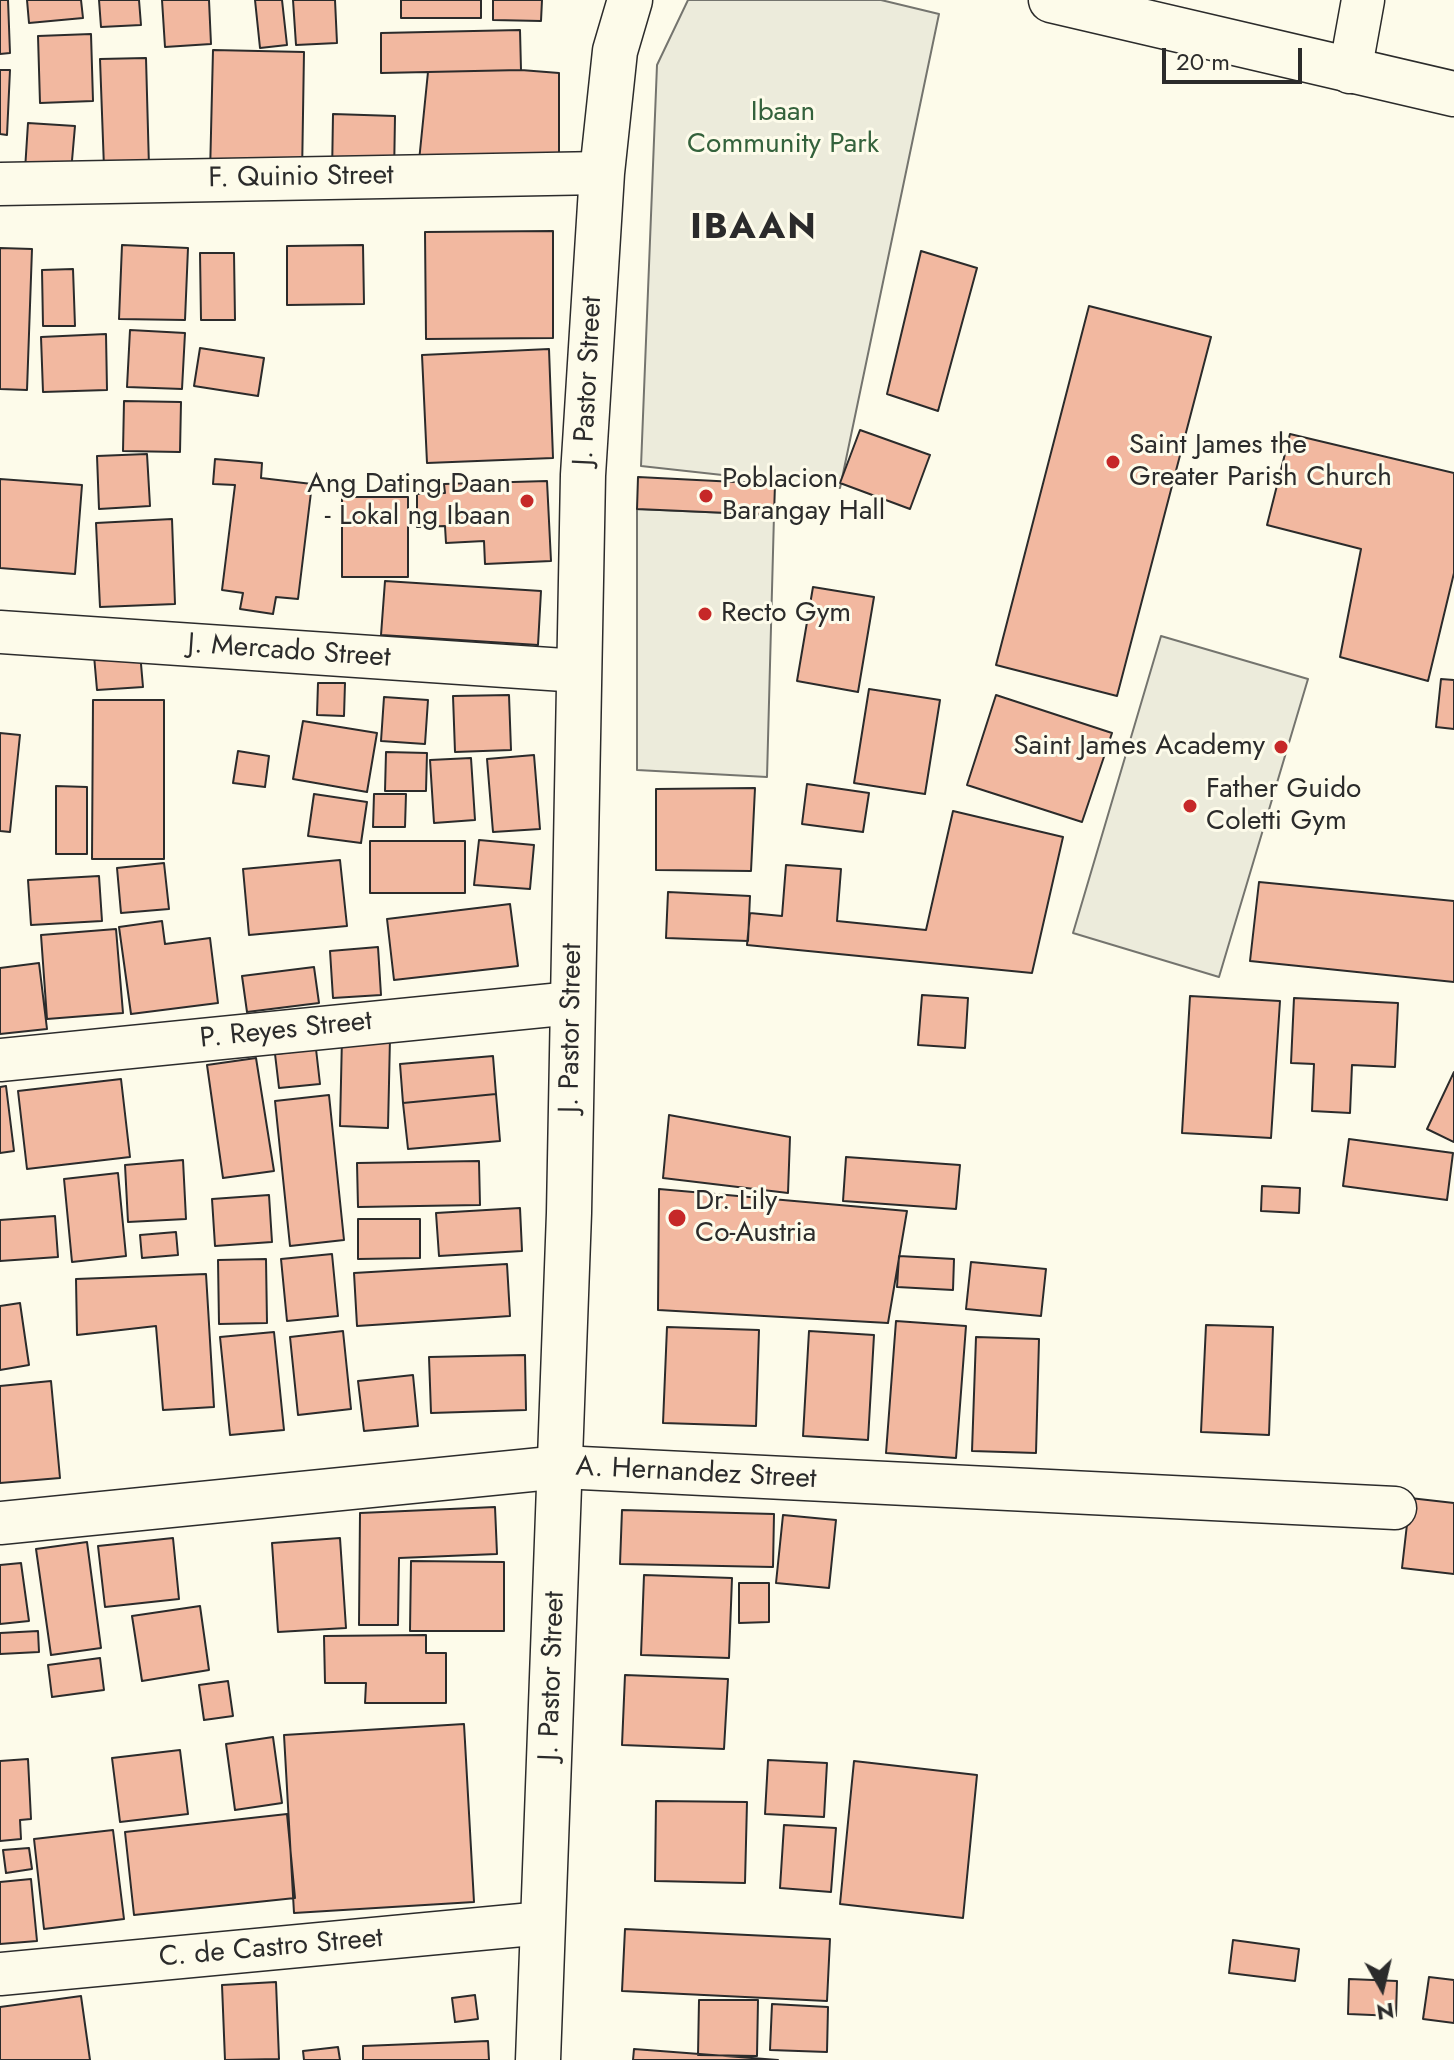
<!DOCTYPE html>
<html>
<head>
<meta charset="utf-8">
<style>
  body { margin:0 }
  #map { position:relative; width:1454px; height:2060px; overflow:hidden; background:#fdfbea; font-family:Jost,sans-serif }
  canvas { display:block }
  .north { position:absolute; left:1342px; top:1948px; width:80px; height:80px; -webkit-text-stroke:6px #fdfbea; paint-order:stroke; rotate:172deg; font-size:22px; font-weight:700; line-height:32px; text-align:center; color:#2b2b2b }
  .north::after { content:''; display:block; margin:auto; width:28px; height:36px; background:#2b2b2b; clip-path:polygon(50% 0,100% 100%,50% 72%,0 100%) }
  .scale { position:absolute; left:1162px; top:48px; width:140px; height:36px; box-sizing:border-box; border:4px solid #2b2b2b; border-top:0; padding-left:10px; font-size:24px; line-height:28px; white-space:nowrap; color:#2b2b2b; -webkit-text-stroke:6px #fdfbea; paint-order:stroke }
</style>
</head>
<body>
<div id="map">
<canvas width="1454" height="2060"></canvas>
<div class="north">N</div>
<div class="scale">20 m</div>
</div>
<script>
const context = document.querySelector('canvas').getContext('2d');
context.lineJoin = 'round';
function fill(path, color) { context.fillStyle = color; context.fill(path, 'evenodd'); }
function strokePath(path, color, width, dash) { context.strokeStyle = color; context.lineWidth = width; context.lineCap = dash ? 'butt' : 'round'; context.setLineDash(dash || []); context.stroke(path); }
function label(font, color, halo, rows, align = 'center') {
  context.font = font + ' Jost,sans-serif'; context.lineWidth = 6; context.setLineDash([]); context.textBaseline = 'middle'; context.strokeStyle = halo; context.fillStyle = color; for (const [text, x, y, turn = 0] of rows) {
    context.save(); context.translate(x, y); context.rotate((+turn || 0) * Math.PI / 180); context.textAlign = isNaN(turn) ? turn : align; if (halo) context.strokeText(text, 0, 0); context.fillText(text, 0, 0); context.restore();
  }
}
const green = new Path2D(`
  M688 0H881L939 14 840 488 641 466 657 65Z
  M637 509 774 515 767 777 637 770Z
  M1161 636 1308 679 1219 977 1073 933Z`);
fill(green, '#ecebdb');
strokePath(green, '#74746e', 2);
const building = new Path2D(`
  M0 0H8L10 53 0 54Z
  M27 0H81L83 18 29 23Z
  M99 0H139L141 25 101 27Z
  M162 0H209L211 44 165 47Z
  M255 0H282L287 45 260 48Z
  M293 0H335L337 43 296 45Z
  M401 0H481V18H401Z
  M493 0H542L541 21 493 20Z
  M520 30 521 70 381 73V33Z
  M91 34 93 101 40 103 38 36Z
  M213 50 304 52 302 176 210 174Z
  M146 58 149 167 104 168 100 59Z
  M0 70H10L7 135 0 134Z
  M521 70 559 73V162L419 161 428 72Z
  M333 114 395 116 394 177 332 176Z
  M28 123 75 126 71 172 25 170Z
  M553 231V338L426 339 425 232Z
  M122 245 188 248 185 320 119 319Z
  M363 245 364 304 287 305V246Z
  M0 248 32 249 27 390 0 389Z
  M921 251 977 268 938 411 887 394Z
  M200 253H234L235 320H201Z
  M73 269 75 326H43L42 270Z
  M1089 306 1211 337 1117 696 996 665Z
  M130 330 185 333 182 389 127 387Z
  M106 334 107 390 43 392 41 337Z
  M200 348 264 358 258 396 194 386Z
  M549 349 553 458 427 463 422 355Z
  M124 401 181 402 180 452 123 451Z
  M860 430 930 455 910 509 840 483Z
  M1290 434 1454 473V573L1428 681 1340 657 1361 549 1267 525Z
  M147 454 150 506 99 509 97 456Z
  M215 459 262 463 261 478 312 484 298 599 276 597 273 614 240 609 243 593 222 590 235 485 213 484Z
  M638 477 775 484 774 515 637 509Z
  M0 479 82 485 75 574 0 568Z
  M547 481 551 561 485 564 484 541 446 543 445 526 417 527V494L445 493 444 484Z
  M342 497H408V577H342Z
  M172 519 175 604 100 607 96 523Z
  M385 581 541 591 538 645 381 635Z
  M813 587 874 597 858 692 797 681Z
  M139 641 143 687 97 690 93 644Z
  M1441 679 1454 680V729L1436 727Z
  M318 683H345L344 716 317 715Z
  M869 689 940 700 925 794 854 783Z
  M509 695 511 750 455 752 453 696Z
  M996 695 1112 733 1082 822 967 785Z
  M384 697 428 700 425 744 381 741Z
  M93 700H164V859H92Z
  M303 721 377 733 367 792 293 779Z
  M0 733 20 735 10 832 0 831Z
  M238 751 269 756 265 787 233 783Z
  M386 752 427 753 426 791H385Z
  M534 755 540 829 493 832 487 759Z
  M471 758 475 820 434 823 430 760Z
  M807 784 869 793 863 832 802 824Z
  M56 786 87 787V854H56Z
  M755 788 751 871 656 870V789Z
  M314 794 367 802 361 843 308 836Z
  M374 794H406L405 827H373Z
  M953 811 1063 837 1032 973 747 945 750 913 782 916 786 865 841 869 837 921 926 930Z
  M479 840 534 845 530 889 474 885Z
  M370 841H465V893H370Z
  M340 860 347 926 249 935 243 869Z
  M164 863 169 909 121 913 117 868Z
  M99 876 102 921 31 925 28 880Z
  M1259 882 1454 901V982L1250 961Z
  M668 892 750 896 748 941 666 938Z
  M510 904 518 966 394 980 387 919Z
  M162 921 165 944 210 938 218 1003 131 1014 119 927Z
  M116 929 123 1013 47 1019 41 935Z
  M378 947 381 995 333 998 330 951Z
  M39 963 47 1029 0 1034V968Z
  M314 967 319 1003 247 1012 242 976Z
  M922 995 968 998 965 1048 918 1045Z
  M1190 996 1280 1001 1271 1138 1182 1133Z
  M1294 998 1398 1003 1395 1067 1352 1065 1350 1113 1312 1111 1314 1064 1291 1063Z
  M342 1037 390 1038 388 1128 340 1126Z
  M316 1049 320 1084 279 1088 275 1054Z
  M493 1056 496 1094 403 1103 400 1064Z
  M256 1058 274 1171 223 1178 207 1065Z
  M1454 1072V1142L1427 1129Z
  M121 1079 130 1157 27 1169 18 1091Z
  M6 1086 14 1151 0 1153V1087Z
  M496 1094 500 1141 408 1149 403 1103Z
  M329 1095 344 1240 290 1246 275 1101Z
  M669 1115 790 1137 788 1193 663 1178Z
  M1349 1139 1453 1153 1447 1200 1343 1186Z
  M846 1157 960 1165 956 1209 843 1201Z
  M183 1160 186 1219 128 1222 125 1165Z
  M479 1161 480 1205 358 1207 357 1163Z
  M118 1173 126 1256 72 1262 64 1179Z
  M1262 1186 1300 1188 1299 1213 1261 1211Z
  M659 1189 907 1211 888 1323 658 1310Z
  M269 1195 272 1242 215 1246 212 1199Z
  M520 1208 522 1251 439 1256 436 1213Z
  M55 1216 58 1257 0 1261V1220Z
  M358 1219H420V1258L358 1259Z
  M176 1232 178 1255 142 1258 140 1235Z
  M332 1254 338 1316 287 1321 281 1259Z
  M899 1256 954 1259 953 1290 897 1287Z
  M266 1259 267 1323 219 1324 218 1260Z
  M971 1262 1046 1269 1041 1316 966 1309Z
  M507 1264 510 1316 357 1326 354 1273Z
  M206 1274 214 1407 163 1410 156 1326 77 1335 76 1279Z
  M20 1303 29 1365 0 1370V1306Z
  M896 1321 966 1326 956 1458 886 1453Z
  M1206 1325 1273 1327 1269 1435 1201 1432Z
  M667 1327 759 1330 756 1426 663 1423Z
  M343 1331 351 1409 298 1415 290 1337Z
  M809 1331 874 1335 868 1440 803 1436Z
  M274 1332 284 1430 230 1435 220 1337Z
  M976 1337 1039 1339 1036 1453 972 1451Z
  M525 1355 526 1410 431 1413 429 1357Z
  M413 1375 418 1426 364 1431 358 1381Z
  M51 1381 60 1478 0 1483V1386Z
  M1410 1498 1454 1503V1574L1402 1568Z
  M495 1507 497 1554 399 1558 398 1625H359L360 1513Z
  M622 1510 774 1514 773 1567 620 1564Z
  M783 1515 836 1520 829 1588 776 1583Z
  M173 1538 179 1599 105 1607 98 1546Z
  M340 1538 346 1628 278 1632 272 1543Z
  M87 1542 101 1648 51 1655 36 1549Z
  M411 1561 504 1562V1631H410Z
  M21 1563 29 1621 0 1624V1565Z
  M644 1575 732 1578 729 1658 641 1655Z
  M739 1583H769V1622L739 1623Z
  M200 1606 209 1670 142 1681 132 1616Z
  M38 1631 39 1652 0 1654V1633Z
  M426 1635V1653H446V1703H365L366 1683H325L324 1636Z
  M100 1658 104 1690 52 1697 48 1665Z
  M625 1675 728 1679 724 1749 622 1745Z
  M228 1681 233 1716 204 1720 199 1685Z
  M464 1724 474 1902 294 1913 284 1735Z
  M273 1737 282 1803 235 1810 226 1744Z
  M180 1750 188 1814 120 1822 112 1758Z
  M28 1759 31 1819 20 1820 21 1839 0 1841V1761Z
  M768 1760 827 1763 824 1817 765 1814Z
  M854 1761 977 1775 963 1918 840 1904Z
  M656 1801 747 1802 745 1883 655 1881Z
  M287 1814 295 1898 134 1915 125 1832Z
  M784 1825 836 1828 831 1892 780 1888Z
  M113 1830 124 1919 44 1929 34 1839Z
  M29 1848 32 1869 6 1873 3 1850Z
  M31 1879 37 1941 0 1944V1882Z
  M625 1929 830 1939 827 2001 622 1991Z
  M1233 1940 1299 1949 1295 1981 1229 1973Z
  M1429 1977 1454 1980V2023L1423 2019Z
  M1349 1979 1397 1981 1396 2016 1348 2014Z
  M276 1982 279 2059 225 2060 222 1985Z
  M475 1995 478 2019 455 2022 452 1998Z
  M81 1996 90 2060H0V2007Z
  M699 2000H758L757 2056 698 2055Z
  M772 2004 828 2007 827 2052 770 2050Z
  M488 2041 489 2060H363V2046Z
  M338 2047 340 2060H304L303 2051Z
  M634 2049 778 2060H633Z`);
fill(building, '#f2b8a0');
strokePath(building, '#2b2b2b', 2);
const street = new Path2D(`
  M1350 72 1363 0
  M0 184 602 173
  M0 632 579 671
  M0 1060 572 1003
  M0 1523 561 1467 1395 1508
  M0 1974 543 1923`);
const primary = new Path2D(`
  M1051 0 1454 94
  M538 2060 569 1213 583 475 602 173 615 51 630 0`);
strokePath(street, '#2b2b2b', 45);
strokePath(primary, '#2b2b2b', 47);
strokePath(street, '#fdfbea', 42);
strokePath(primary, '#fdfbea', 44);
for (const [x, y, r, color] of [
  [1113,462,8,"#c62828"],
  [706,496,8,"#c62828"],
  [527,501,8,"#c62828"],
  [705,614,8,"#c62828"],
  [1281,747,8,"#c62828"],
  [1190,806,8,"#c62828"],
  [677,1218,10,"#c62828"]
]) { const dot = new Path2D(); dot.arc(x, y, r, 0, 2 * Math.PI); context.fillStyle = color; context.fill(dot); strokePath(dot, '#fdfbea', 3); }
label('28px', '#34623c', '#fdfbea', [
  ["Ibaan",783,113],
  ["Community Park",783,145]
]);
label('28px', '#2b2b2b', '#fdfbea', [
  ["F. Quinio Street",301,178,-1],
  ["J. Pastor Street",589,381,-87],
  ["J. Mercado Street",289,652,4],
  ["J. Pastor Street",572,1028,-89],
  ["P. Reyes Street",286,1031,-6],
  ["A. Hernandez Street",696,1474,3],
  ["J. Pastor Street",553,1676,-88],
  ["C. de Castro Street",271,1949,-5]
]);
label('28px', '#2b2b2b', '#fdfbea', [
  ["Saint James the",1129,446],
  ["Greater Parish Church",1129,478],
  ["Poblacion",722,480],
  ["Barangay Hall",722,512],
  ["Ang Dating Daan",511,485,"right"],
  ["- Lokal ng Ibaan",511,517,"right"],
  ["Recto Gym",721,614],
  ["Saint James Academy",1265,747,"right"],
  ["Father Guido",1206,790],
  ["Coletti Gym",1206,822],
  ["Dr. Lily",695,1202],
  ["Co-Austria",695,1234]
], 'left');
context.letterSpacing = '2px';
label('bold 36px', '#2b2b2b', '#fdfbea', [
  ["IBAAN",754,229]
]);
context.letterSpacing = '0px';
</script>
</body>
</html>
